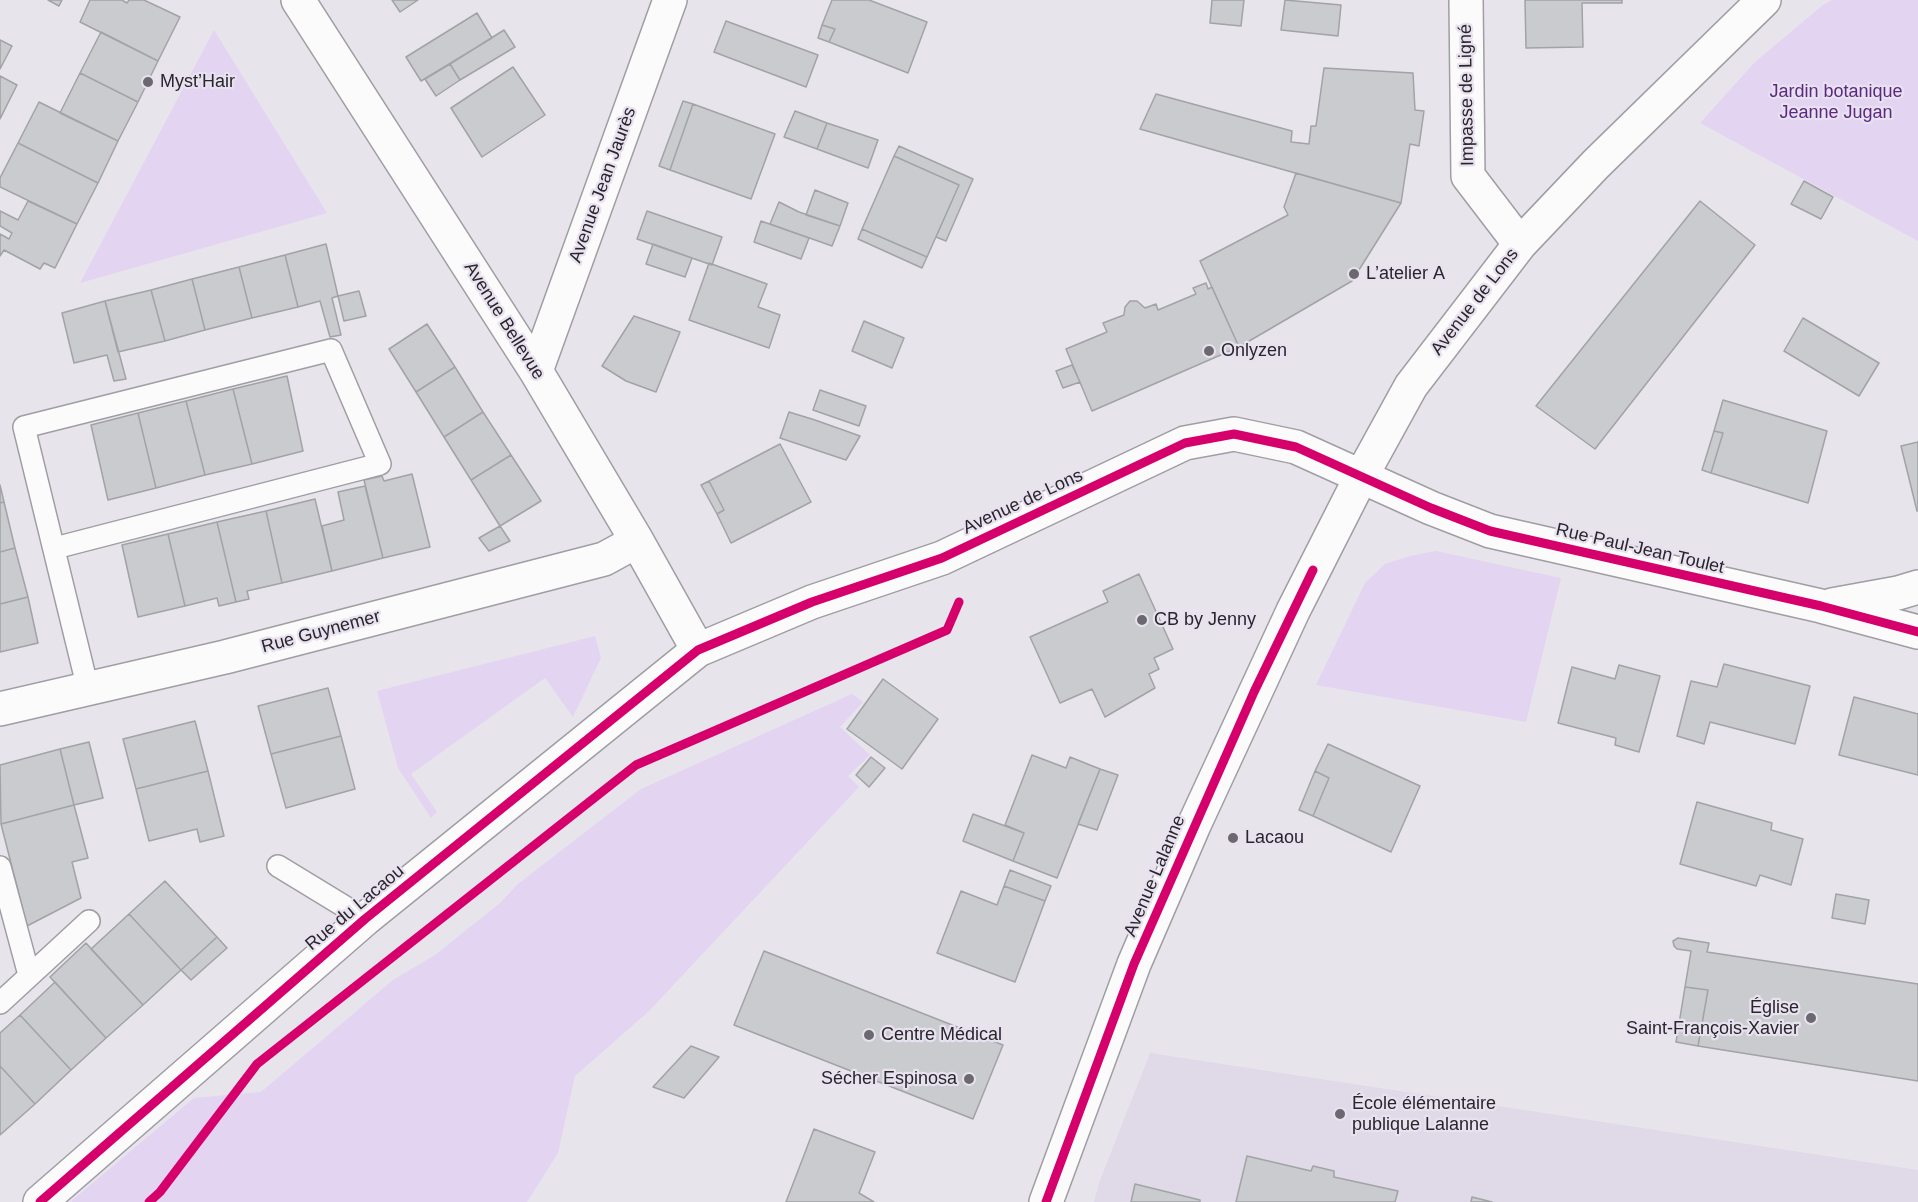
<!DOCTYPE html>
<html>
<head>
<meta charset="utf-8">
<style>
  body { margin:0 }
  canvas { display:block; background:#e8e4ec }
</style>
</head>
<body>
<canvas width="1918" height="1202"></canvas>
<script>
const context = document.querySelector('canvas').getContext('2d');
context.lineJoin = 'round';
function fill(path, color) { context.fillStyle = color; context.fill(path, 'evenodd'); }
function strokePath(path, color, width, dash) { context.strokeStyle = color; context.lineWidth = width; context.lineCap = dash ? 'butt' : 'round'; context.setLineDash(dash || []); context.stroke(path); }
function label(font, color, halo, rows, align = 'center') {
  context.font = font + ' Arial,sans-serif'; context.lineWidth = 4.5; context.setLineDash([]); context.textBaseline = 'middle'; context.strokeStyle = halo; context.fillStyle = color; for (const [text, x, y, turn = 0] of rows) {
    context.save(); context.translate(x, y); context.rotate((+turn || 0) * Math.PI / 180); context.textAlign = isNaN(turn) ? turn : align; if (halo) context.strokeText(text, 0, 0); context.fillText(text, 0, 0); context.restore();
  }
}
fill(new Path2D(`
  M1150 1053 1918 1170V1202H1094L1099 1183Z`), '#e0d9e8');
fill(new Path2D(`
  M1832 0H1918V241L1700 123 1755 62 1823 5Z
  M214 30 327 213 80 283Z
  M1436 551 1561 578 1526 722 1316 685 1365 583 1385 564 1410 556Z
  M595 636 601 658 573 717 545 678 411 774 437 812 431 818 398 768 377 691Z
  M852 694 863 702 840 727 870 755 848 776 859 787 649 1011 575 1076 558 1153 527 1202H70L194 1098 261 1092 393 980 435 955 500 903 518 884 641 789Z`), '#e3d4f2');
const building = new Path2D(`
  M48 0H62L59 6Z
  M90 0H122L127 3 129 0H144L180 17 158 61 80 22Z
  M392 0H418L400 12Z
  M832 0H869L927 22 908 73 829 42 835 29 822 25Z
  M1212 0H1244L1241 26 1210 23Z
  M1285 0 1341 5 1338 36 1281 30Z
  M1525 0H1622V3H1582L1583 47 1526 48Z
  M477 13 492 38 421 81 406 57Z
  M726 21 818 55 806 87 714 52Z
  M822 25 835 29 829 42 818 38Z
  M504 30 515 47 460 80 450 64Z
  M101 32 158 61 138 102 80 73Z
  M0 40 12 46 0 69Z
  M450 64 460 80 436 96 425 79Z
  M513 67 545 115 482 157 451 108Z
  M1324 68 1413 73 1415 110 1424 111 1419 146 1410 144 1401 203 1140 129 1156 94 1292 131 1291 142 1309 144 1311 126H1316Z
  M80 73 138 102 118 141 60 113Z
  M0 76 17 85 0 119Z
  M683 101 693 104 670 170 659 166Z
  M39 102 118 141 98 183 18 143Z
  M693 104 775 134 751 199 670 170Z
  M795 111 827 123 817 149 784 137Z
  M827 123 878 140 868 168 817 149Z
  M18 143 98 183 77 224 0 187V178Z
  M899 146 973 179 946 241 936 237 959 185 894 156Z
  M894 156 959 185 927 257 862 229Z
  M1296 173 1401 203 1352 281 1239 347 1200 261 1288 215 1284 207Z
  M1804 181 1833 197 1821 219 1791 204Z
  M815 190 848 203 840 226 806 215Z
  M28 201 77 224 55 268 44 263 40 269 4 250 0 256V234L9 239 12 233 0 226V211L18 220Z
  M1700 201 1755 245 1595 449 1536 406Z
  M779 202 799 212 840 226 832 246 770 224Z
  M647 211 722 237 712 265 637 239Z
  M761 221 809 238 801 259 754 242Z
  M862 229 927 257 922 268 858 239Z
  M326 244 338 296 332 298 341 335 330 337 320 301 298 307 285 255Z
  M653 244 692 258 685 277 646 264Z
  M285 255 298 307 252 318 239 267Z
  M709 263 767 284 758 307 780 315 769 348 689 320Z
  M239 267 252 318 205 330 192 279Z
  M192 279 205 330 165 341 151 290Z
  M1206 283 1208 289 1212 287 1239 347 1092 411 1066 349 1107 332 1103 323 1124 315 1125 307 1130 301H1137L1145 308 1156 304 1158 310 1196 294 1193 288Z
  M151 290 165 341 118 352 105 301Z
  M359 291 366 316 344 321 338 296Z
  M105 301 126 379 114 381 107 355 74 363 62 313Z
  M634 316 680 332 656 392 626 381 602 366Z
  M1803 318 1879 363 1859 396 1784 351Z
  M864 321 904 338 892 368 852 351Z
  M427 324 455 367 416 392 389 349Z
  M1072 365 1080 382 1063 388 1056 371Z
  M455 367 483 412 444 437 416 392Z
  M287 376 303 451 252 464 233 389Z
  M233 389 252 464 205 475 186 401Z
  M820 390 866 406 859 426 813 410Z
  M1723 400 1827 431 1808 503 1711 473 1723 433 1714 431Z
  M186 401 205 475 156 488 138 413Z
  M483 412 511 455 471 480 444 437Z
  M789 412 815 420 860 436 846 460 780 438Z
  M138 413 156 488 108 500 91 425Z
  M1714 431 1723 433 1711 473 1702 470Z
  M1918 442V511H1917L1901 446Z
  M780 444 811 502 731 543 717 514 724 510 709 481Z
  M511 455 541 501 500 526 471 480Z
  M412 474 430 547 383 558 364 480 382 476 384 481Z
  M709 481 724 510 717 514 701 485Z
  M0 485 4 502 0 503Z
  M365 486 383 558 332 571 322 526 344 520 338 492Z
  M315 499 332 571 282 583 266 511Z
  M4 502 15 548 0 552V503Z
  M266 511 282 583 247 591 249 599 236 602 217 522Z
  M217 522 236 602 219 606 217 598 185 606 168 534Z
  M500 526 510 541 489 551 479 538Z
  M168 534 185 606 138 617 122 545Z
  M15 548 28 597 0 604V552Z
  M1139 574 1173 649 1154 658 1159 669 1149 674 1155 688 1105 717 1092 689 1060 703 1030 637 1108 602 1103 591Z
  M28 597 38 643 0 652V604Z
  M1724 664 1810 686 1795 744 1710 722 1704 744 1677 736 1691 681 1717 687Z
  M1619 665 1660 676 1639 752 1615 745 1616 738 1558 723 1572 667 1615 679Z
  M883 679 938 719 902 769 847 729Z
  M328 688 341 736 271 754 258 706Z
  M1854 697 1918 714V775L1839 755Z
  M195 721 208 771 136 789 123 739Z
  M341 736 355 789 286 808 271 754Z
  M89 742 103 798 74 805 60 749Z
  M1328 744 1420 786 1391 852 1313 816 1329 778 1315 771Z
  M60 749 74 805 1 824 0 765Z
  M1032 755 1066 768 1070 757 1100 769 1057 878 1013 861 1024 833 1005 825Z
  M871 757 885 768 869 787 856 775Z
  M1100 769 1118 775 1097 830 1078 824Z
  M208 771 224 836 200 842 197 829 149 841 136 789Z
  M1315 771 1329 778 1313 816 1299 810Z
  M1697 802 1772 823 1771 830 1803 839 1791 885 1760 875 1756 886 1680 864Z
  M74 805 88 858 72 862 81 898 27 926 1 824Z
  M973 814 1024 833 1013 861 963 841Z
  M1010 870 1051 886 1045 901 1004 886Z
  M165 881 217 937 181 970 129 914Z
  M1004 886 1045 901 1015 982 937 953 961 891 997 905Z
  M1836 894 1869 900 1865 924 1832 918Z
  M129 914 181 970 143 1005 91 949Z
  M217 937 227 948 191 980 181 970Z
  M1678 938 1709 943 1707 952 1918 984V1081L1698 1046 1708 990 1685 987 1691 951 1677 949 1674 946 1673 941Z
  M86 943 143 1005 106 1038 50 977Z
  M764 951 1003 1045 973 1119 734 1025Z
  M55 982 106 1038 71 1070 20 1015Z
  M1685 987 1708 990 1698 1046 1676 1042Z
  M20 1015 71 1070 35 1104 0 1066V1033Z
  M691 1046 719 1057 684 1098 653 1087Z
  M0 1066 35 1104 0 1135Z
  M814 1129 875 1152 859 1193 874 1202H786Z
  M1247 1156 1311 1171 1313 1166 1334 1171V1177L1398 1191 1395 1202H1236Z
  M1135 1184 1200 1200V1202H1131Z
  M1472 1197 1492 1202H1471Z`);
fill(building, '#c9cbce');
strokePath(building, '#a1a3a6', 1.5);
const service = new Path2D(`
  M55 548 380 464 331 350 24 427 88 689
  M278 866 365 919
  M0 867 29 975
  M0 1003 89 921`);
const minor = new Path2D(`
  M298 0 536 371 637 541 698 650
  M1466 0 1468 176 1520 244
  M536 371 670 0
  M1832 605 1898 593 1918 587
  M0 709 225 657 604 559 637 541
  M40 1202 365 919 698 650 812 602 942 558 1185 443 1234 434 1296 447 1431 508 1490 531 1821 606 1918 632
  M1046 1202 1134 964 1194 825 1293 611 1362 475 1411 386 1520 244 1596 164 1764 0`);
strokePath(service, '#a09da3', 24);
strokePath(minor, '#a09da3', 36);
strokePath(service, '#fcfbfc', 21);
strokePath(minor, '#fcfbfc', 33);
strokePath(new Path2D(`
  M40 1202 365 919 698 650 812 602 942 558 1185 443 1234 434 1296 447 1431 508 1490 531 1821 606 1918 632
  M149 1202 160 1192 257 1064 636 765 947 630 959 602
  M1046 1202 1134 964 1254 692 1313 570`), '#d6006c', 9);
for (const [x, y, r, color] of [
  [148,82,6,"#6c686f"],
  [1354,274,6,"#6c686f"],
  [1209,351,6,"#6c686f"],
  [1142,620,6,"#6c686f"],
  [1233,838,6,"#6c686f"],
  [1811,1018,6,"#6c686f"],
  [869,1035,6,"#6c686f"],
  [969,1079,6,"#6c686f"],
  [1340,1114,6,"#6c686f"]
]) { const dot = new Path2D(); dot.arc(x, y, r, 0, 2 * Math.PI); context.fillStyle = color; context.fill(dot); strokePath(dot, '#e8e1ef', 2); }
label('18px', '#29262b', '#e8e1ef', [
  ["Myst’Hair",160,82],
  ["L’atelier A",1366,274],
  ["Onlyzen",1221,351],
  ["CB by Jenny",1154,620],
  ["Lacaou",1245,838],
  ["Église",1799,1008,"right"],
  ["Saint-François-Xavier",1799,1029,"right"],
  ["Centre Médical",881,1035],
  ["Sécher Espinosa",957,1079,"right"],
  ["École élémentaire",1352,1104],
  ["publique Lalanne",1352,1125]
], 'left');
label('18px', '#5c2981', '#e8e1ef', [
  ["Jardin botanique",1836,92],
  ["Jeanne Jugan",1836,113]
]);
label('18px', '#29262b', '#e8e1ef', [
  ["Impasse de Ligné",1467,95,-91],
  ["Avenue Jean Jaurès",603,185,-70],
  ["Avenue de Lons",1475,302,-52],
  ["Avenue Bellevue",504,321,58],
  ["Avenue de Lons",1023,502,-25],
  ["Rue Paul-Jean Toulet",1640,549,13],
  ["Rue Guynemer",321,632,-15],
  ["Avenue Lalanne",1155,876,-67],
  ["Rue du Lacaou",355,908,-40]
]);
</script>
</body>
</html>
